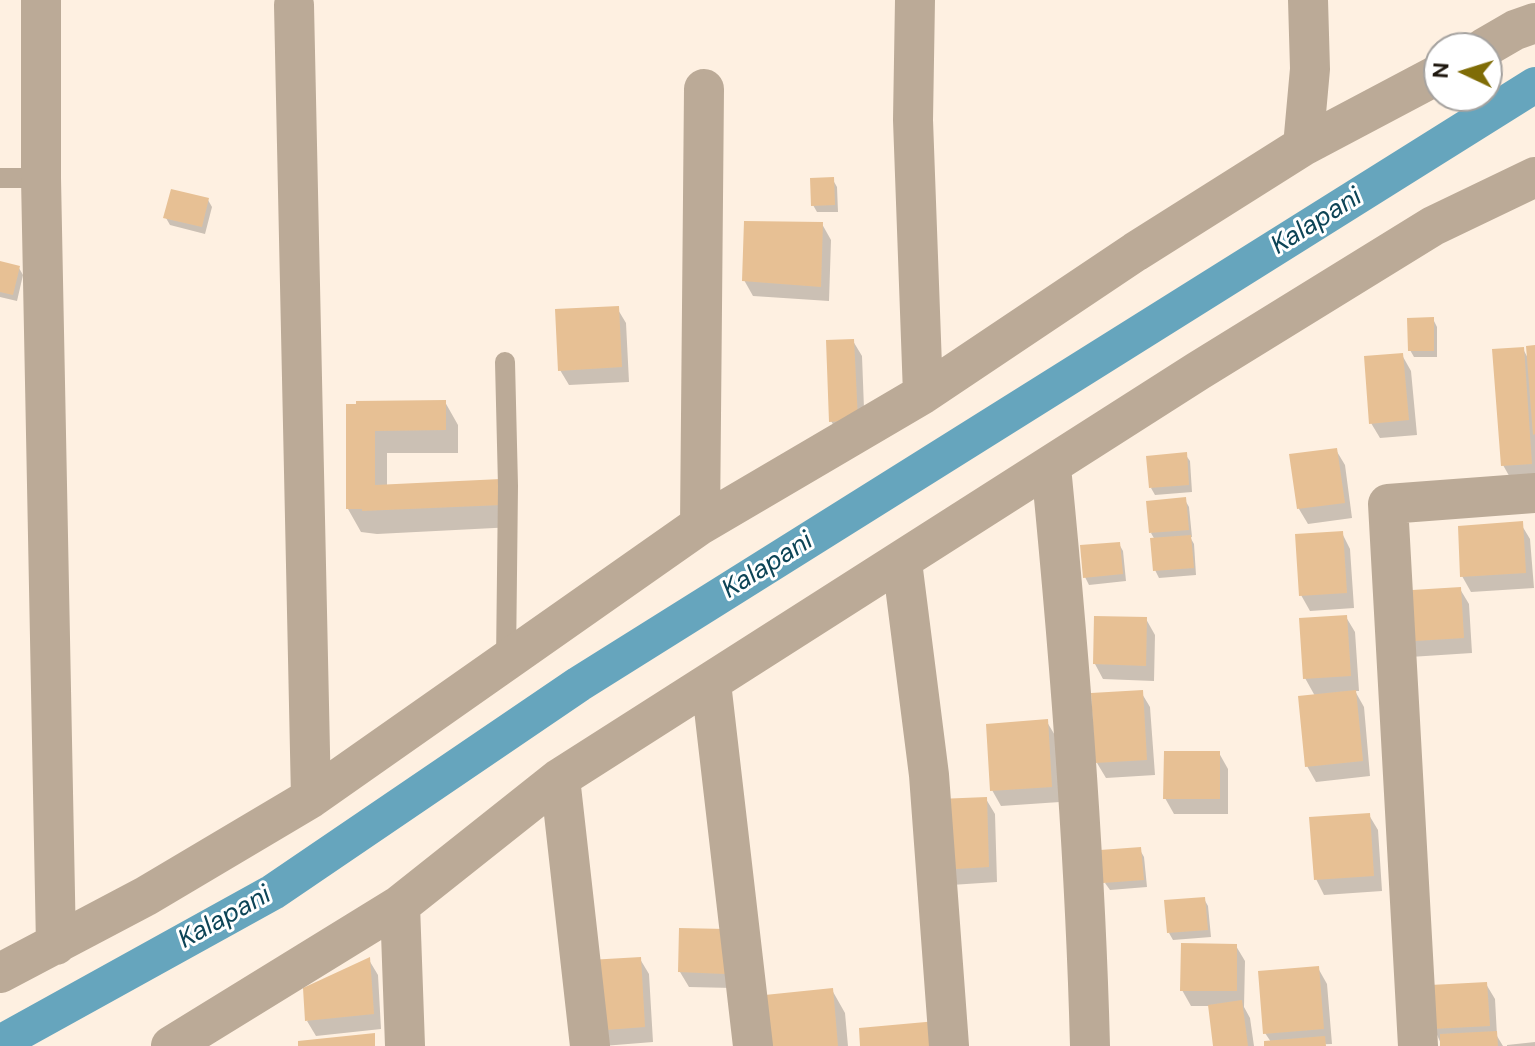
<!DOCTYPE html>
<html>
<head>
<meta charset="utf-8">
<style>
  body { margin:0 }
  #map { position:relative; width:1535px; height:1046px; overflow:hidden; background:#fef0e1; font-family:"DM Sans",sans-serif }
  canvas { display:block }
  .north { position:absolute; left:1423px; top:32px; width:80px; height:80px; box-sizing:border-box; background:#fff; border:2px solid #a5a29f; border-radius:50%; rotate:274deg; font-size:22px; font-weight:700; line-height:32px; text-align:center; color:#1e170e }
  .north::after { content:''; display:block; margin:auto; width:28px; height:36px; background:#7f6c06; clip-path:polygon(50% 0,100% 100%,50% 72%,0 100%) }
</style>
</head>
<body>
<div id="map">
<canvas width="1535" height="1046"></canvas>
<div class="north">N</div>
</div>
<script>
const context = document.querySelector('canvas').getContext('2d');
context.lineJoin = 'round';
function fill(path, color) { context.fillStyle = color; context.fill(path, 'evenodd'); }
function strokePath(path, color, width, dash) { context.strokeStyle = color; context.lineWidth = width; context.lineCap = dash ? 'butt' : 'round'; context.setLineDash(dash || []); context.stroke(path); }
function label(font, color, halo, rows, align = 'center') {
  context.font = font + ' "DM Sans",sans-serif'; context.lineWidth = 6; context.setLineDash([]); context.textBaseline = 'middle'; context.strokeStyle = halo; context.fillStyle = color; for (const [text, x, y, turn = 0] of rows) {
    context.save(); context.translate(x, y); context.rotate((+turn || 0) * Math.PI / 180); context.textAlign = isNaN(turn) ? turn : align; if (halo) context.strokeText(text, 0, 0); context.fillText(text, 0, 0); context.restore();
  }
}
fill(new Path2D(`
  M833 180 837 187 838 212H817L813 205Z
  M208 200 212 207 205 234 170 225 166 218Z
  M822 224 831 240 829 301 753 296 744 280Z
  M0 263 19 268 23 275 17 301 0 297Z
  M617 308 626 323 629 382 569 385 560 370Z
  M1433 319 1437 327V357H1414L1410 350Z
  M853 341 862 356 865 435 840 436 831 421Z
  M1535 347V479L1512 481 1503 465 1523 349 1529 360Z
  M1402 355 1411 371 1417 435 1380 438 1371 423Z
  M445 402 458 425V453H387V486L499 481 514 527 377 534 361 532 348 509V406Z
  M1336 450 1345 465 1352 518 1308 524 1299 509 1292 456Z
  M1185 454 1190 461 1192 492 1155 495 1151 488Z
  M1185 500 1189 507 1192 537H1190L1194 544 1196 575 1159 578 1155 570V540L1151 533Z
  M1521 524 1530 539 1534 588 1471 592 1462 576Z
  M1342 533 1350 549 1354 608 1310 611 1301 595Z
  M1119 544 1123 551 1126 581 1089 585 1085 577Z
  M1460 589 1469 604 1472 653 1410 657 1401 642Z
  M1346 617 1355 632 1359 691H1355L1364 707 1370 776 1316 782 1307 766 1315 696 1305 678Z
  M1146 619 1155 635 1154 681 1103 679 1095 664Z
  M1141 692 1150 707 1155 775 1106 778 1097 763Z
  M1047 722 1056 737 1060 802 1001 806 992 790Z
  M1219 753 1228 769V814H1174L1165 798Z
  M986 799 995 814 997 882 951 885 942 869Z
  M1369 815 1378 830 1382 891 1324 895 1316 879Z
  M1140 850 1144 857 1147 887 1110 890 1105 883Z
  M1204 899 1208 906 1211 937 1173 940 1169 933Z
  M725 931 733 988 689 987 680 972Z
  M1236 946 1245 961 1244 1007 1250 1018 1254 1046H1216L1211 1006H1191L1182 990Z
  M640 959 649 974 653 1042 603 1046 595 1030Z
  M369 960 378 975 381 1029 316 1036 307 1021Z
  M1318 968 1327 984 1332 1044 1266 1046 1271 1042 1265 1033Z
  M1486 984 1495 999 1497 1036 1503 1046H1442L1434 1028Z
  M832 990 845 1013 848 1046H762Z
  M1535 1042V1046H1507V1045Z`), '#0003');
strokePath(new Path2D(`
  M0 1043 273 892 579 684 1535 85`), '#66a5bd', 36);
fill(new Path2D(`
  M834 177 835 205 811 206 810 178Z
  M171 189 209 198 202 227 163 218Z
  M744 221 823 222 821 287 742 281Z
  M0 261 20 266 13 295 0 292Z
  M619 306 622 367 558 371 555 309Z
  M1434 317V351H1408L1407 318Z
  M854 339 858 420 829 422 826 340Z
  M1535 345V434L1533 435 1526 346Z
  M1524 347 1532 464 1501 466 1492 349Z
  M1403 353 1409 420 1369 424 1364 356Z
  M446 400V430L375 431V485L501 479 502 505 362 511V509H346V404H356V401Z
  M1337 448 1345 503 1297 509 1289 454Z
  M1187 452 1189 485 1149 488 1146 456Z
  M1186 497 1189 530 1149 533 1146 501Z
  M1523 521 1526 573 1460 577 1458 526Z
  M1343 531 1347 593 1299 596 1295 534Z
  M1191 535 1194 568 1153 571 1150 538Z
  M1120 542 1123 574 1083 578 1080 545Z
  M1461 587 1464 638 1399 642 1396 591Z
  M1347 615 1351 676 1303 679 1299 618Z
  M1094 616 1147 617 1146 666 1093 664Z
  M1143 690 1147 760 1095 763 1091 693Z
  M1356 690 1363 761 1305 767 1298 696Z
  M1048 719 1052 787 990 791 986 724Z
  M1164 751H1220V799H1163Z
  M987 797 989 867 940 870 938 799Z
  M1370 813 1374 876 1314 880 1309 817Z
  M1141 847 1144 880 1103 883 1100 850Z
  M1205 897 1208 930 1167 933 1164 900Z
  M679 928 726 929 725 974 678 972Z
  M1181 943 1237 944V991H1180Z
  M370 957 374 1014 305 1021 303 988Z
  M641 957 645 1027 593 1031 589 960Z
  M1319 966 1324 1029 1263 1034 1258 971Z
  M1487 982 1490 1026 1432 1029 1430 985Z
  M833 988 838 1046H760L755 996Z
  M1242 1000 1248 1046H1213L1208 1005Z
  M937 1021 939 1046H860L859 1028Z
  M1497 1031 1498 1046H1440V1034Z
  M375 1033V1046H298V1041Z
  M1325 1036 1326 1046H1264V1041Z`), '#e7c094');
strokePath(new Path2D(`
  M0 178H41
  M505 362 508 486 506 661`), '#bbaa97', 20);
strokePath(new Path2D(`
  M41 0V178L56 945
  M915 0 913 120 923 394
  M294 5 311 798
  M1484 48 1515 30 1535 23
  M1303 146 1310 69 1308 0
  M1051 467C1070 660 1085 853 1090 1046
  M700 525 704 89
  M902 562 929 775 949 1046
  M711 683 753 1046
  M560 778 590 1046
  M400 905 405 1046
  M0 973 146 896 311 798 700 525 923 394 1135 252 1303 146 1439 74
  M171 1046 400 905 560 778 1198 371 1433 226 1535 177
  M1418 1046 1388 504 1535 493`), '#bbaa97', 40);
label('italic 26px', '#0d4456', '#fff', [
  ["Kalapani",1317,222,-32],
  ["Kalapani",768,566,-32],
  ["Kalapani",225,918,-29]
]);
</script>
</body>
</html>
